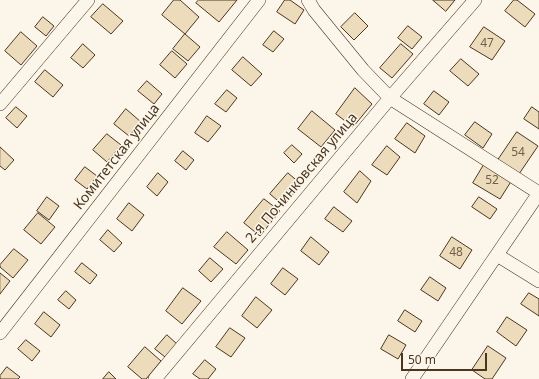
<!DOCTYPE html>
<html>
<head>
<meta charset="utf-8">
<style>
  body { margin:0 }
  #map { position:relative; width:539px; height:379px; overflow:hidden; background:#fbf6e9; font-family:"Noto Sans",sans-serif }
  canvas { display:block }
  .scale { position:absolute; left:401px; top:353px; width:86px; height:18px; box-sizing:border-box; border:2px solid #4a3520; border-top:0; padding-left:5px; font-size:12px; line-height:14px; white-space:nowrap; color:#4a3520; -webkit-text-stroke:3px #fbf6e9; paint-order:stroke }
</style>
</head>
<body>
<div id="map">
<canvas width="539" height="379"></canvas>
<div class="scale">50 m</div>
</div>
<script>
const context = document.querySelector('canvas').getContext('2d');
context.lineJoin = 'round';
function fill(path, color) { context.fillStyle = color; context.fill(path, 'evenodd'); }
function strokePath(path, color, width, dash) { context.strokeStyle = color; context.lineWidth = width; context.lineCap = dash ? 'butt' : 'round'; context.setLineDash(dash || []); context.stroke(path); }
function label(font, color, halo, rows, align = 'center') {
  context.font = font + ' "Noto Sans",sans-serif'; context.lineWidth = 3; context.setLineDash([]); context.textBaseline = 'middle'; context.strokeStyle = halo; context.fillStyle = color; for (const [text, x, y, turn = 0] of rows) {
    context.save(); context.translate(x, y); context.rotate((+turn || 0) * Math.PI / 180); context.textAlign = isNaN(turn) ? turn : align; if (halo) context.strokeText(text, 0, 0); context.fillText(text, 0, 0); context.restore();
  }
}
const building = new Path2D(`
  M174 0H180L199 17 185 34 162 15Z
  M199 0H237L219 22 196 3Z
  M285 0H290L304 10 295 24 277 12Z
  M433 0H455L446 11Z
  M514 0H517L535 14 525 27 505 11Z
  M103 4 123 21 111 34 91 17Z
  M355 13 368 26 354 40 341 27Z
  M43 17 54 26 46 36 35 27Z
  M408 26 422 37 412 49 398 38Z
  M484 27 505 41 492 60 470 47Z
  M274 31 284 39 273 52 263 45Z
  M21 32 37 46 21 65 5 51Z
  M185 34 200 47 188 61 173 49Z
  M83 44 95 55 83 68 71 58Z
  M401 44 413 54 392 78 380 68Z
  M172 51 187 64 175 78 160 65Z
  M243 57 262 74 251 86 232 70Z
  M461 59 479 74 468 86 450 71Z
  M45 70 63 85 53 97 35 82Z
  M147 81 162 94 154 104 138 91Z
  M355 88 372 104 353 127 336 114Z
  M227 90 237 98 226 112 215 104Z
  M434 91 449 102 439 115 424 104Z
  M16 107 27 116 17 128 6 118Z
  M532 107 539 112V129L524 119Z
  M126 109 141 122 129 136 114 124Z
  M312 111 335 130 321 147 298 129Z
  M207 116 221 126 208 142 195 133Z
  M475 122 492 134 483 148 465 135Z
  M407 123 425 136 415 153 395 139Z
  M517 132 538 146 519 174 498 160Z
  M107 134 121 145 107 162 93 150Z
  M292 145 302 154 294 163 284 153Z
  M387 146 400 157 387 175 372 165Z
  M0 147 14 160 5 170 0 166Z
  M183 151 194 160 186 170 175 161Z
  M485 163 512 180 500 199 473 183Z
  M85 167 97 176 87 189 75 180Z
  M360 171 371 181 357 203 344 192Z
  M158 173 168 182 157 196 147 187Z
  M288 173 301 184 284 206 270 194Z
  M47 197 59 206 49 220 37 211Z
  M479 197 497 209 490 219 472 207Z
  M264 199 280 211 260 236 244 223Z
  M129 203 144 215 132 231 117 219Z
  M334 207 352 221 343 232 325 219Z
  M38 213 55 227 41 244 24 230Z
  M108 230 122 243 114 252 100 240Z
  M227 232 248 250 236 264 214 247Z
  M311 237 329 252 319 265 301 251Z
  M452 237 472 250 460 269 440 256Z
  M14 249 28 260 13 278 0 267V265Z
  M210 258 223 269 211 282 199 271Z
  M82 263 97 275 90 284 75 272Z
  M283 268 298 279 285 295 271 284Z
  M0 273 10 281 0 294Z
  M430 277 446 288 438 301 421 290Z
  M183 288 201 301 182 324 166 311Z
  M66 291 76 300 69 309 58 300Z
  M529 293 539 299V316L521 304Z
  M256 297 272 310 257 328 242 316Z
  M405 310 422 321 415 332 398 321Z
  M44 312 60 325 51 337 35 324Z
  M507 317 527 330 516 346 497 332Z
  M230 328 245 338 231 357 216 347Z
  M167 335 177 344 165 357 155 349Z
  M389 335 406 345 398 359 381 349Z
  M26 340 40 351 32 361 18 349Z
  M488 346 506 358 492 379H485L472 370Z
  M145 347 161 361 146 379H142L128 367Z
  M205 360 216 369 208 379H200L193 374Z
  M7 367 20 377 18 379H0V376Z
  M109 372 116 379H103Z`);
fill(building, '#ecdcbc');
strokePath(building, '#4a3520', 1);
const minor = new Path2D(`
  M308 0 314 10 363 70 390 98 539 193
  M0 104 88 0
  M497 255 539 281
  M0 333 259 0
  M155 379 390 98 475 0
  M412 379 539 193`);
strokePath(minor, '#4a3520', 14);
strokePath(minor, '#fbf6e9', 13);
label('12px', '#725f47', null, [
  ["47",487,44],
  ["54",518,153],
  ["52",492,181],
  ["48",456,253]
]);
label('14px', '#4a3520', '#fbf6e9', [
  ["Комитетская улица",117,157,-52],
  ["2-я Починковская улица",302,178,-50]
]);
</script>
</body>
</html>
